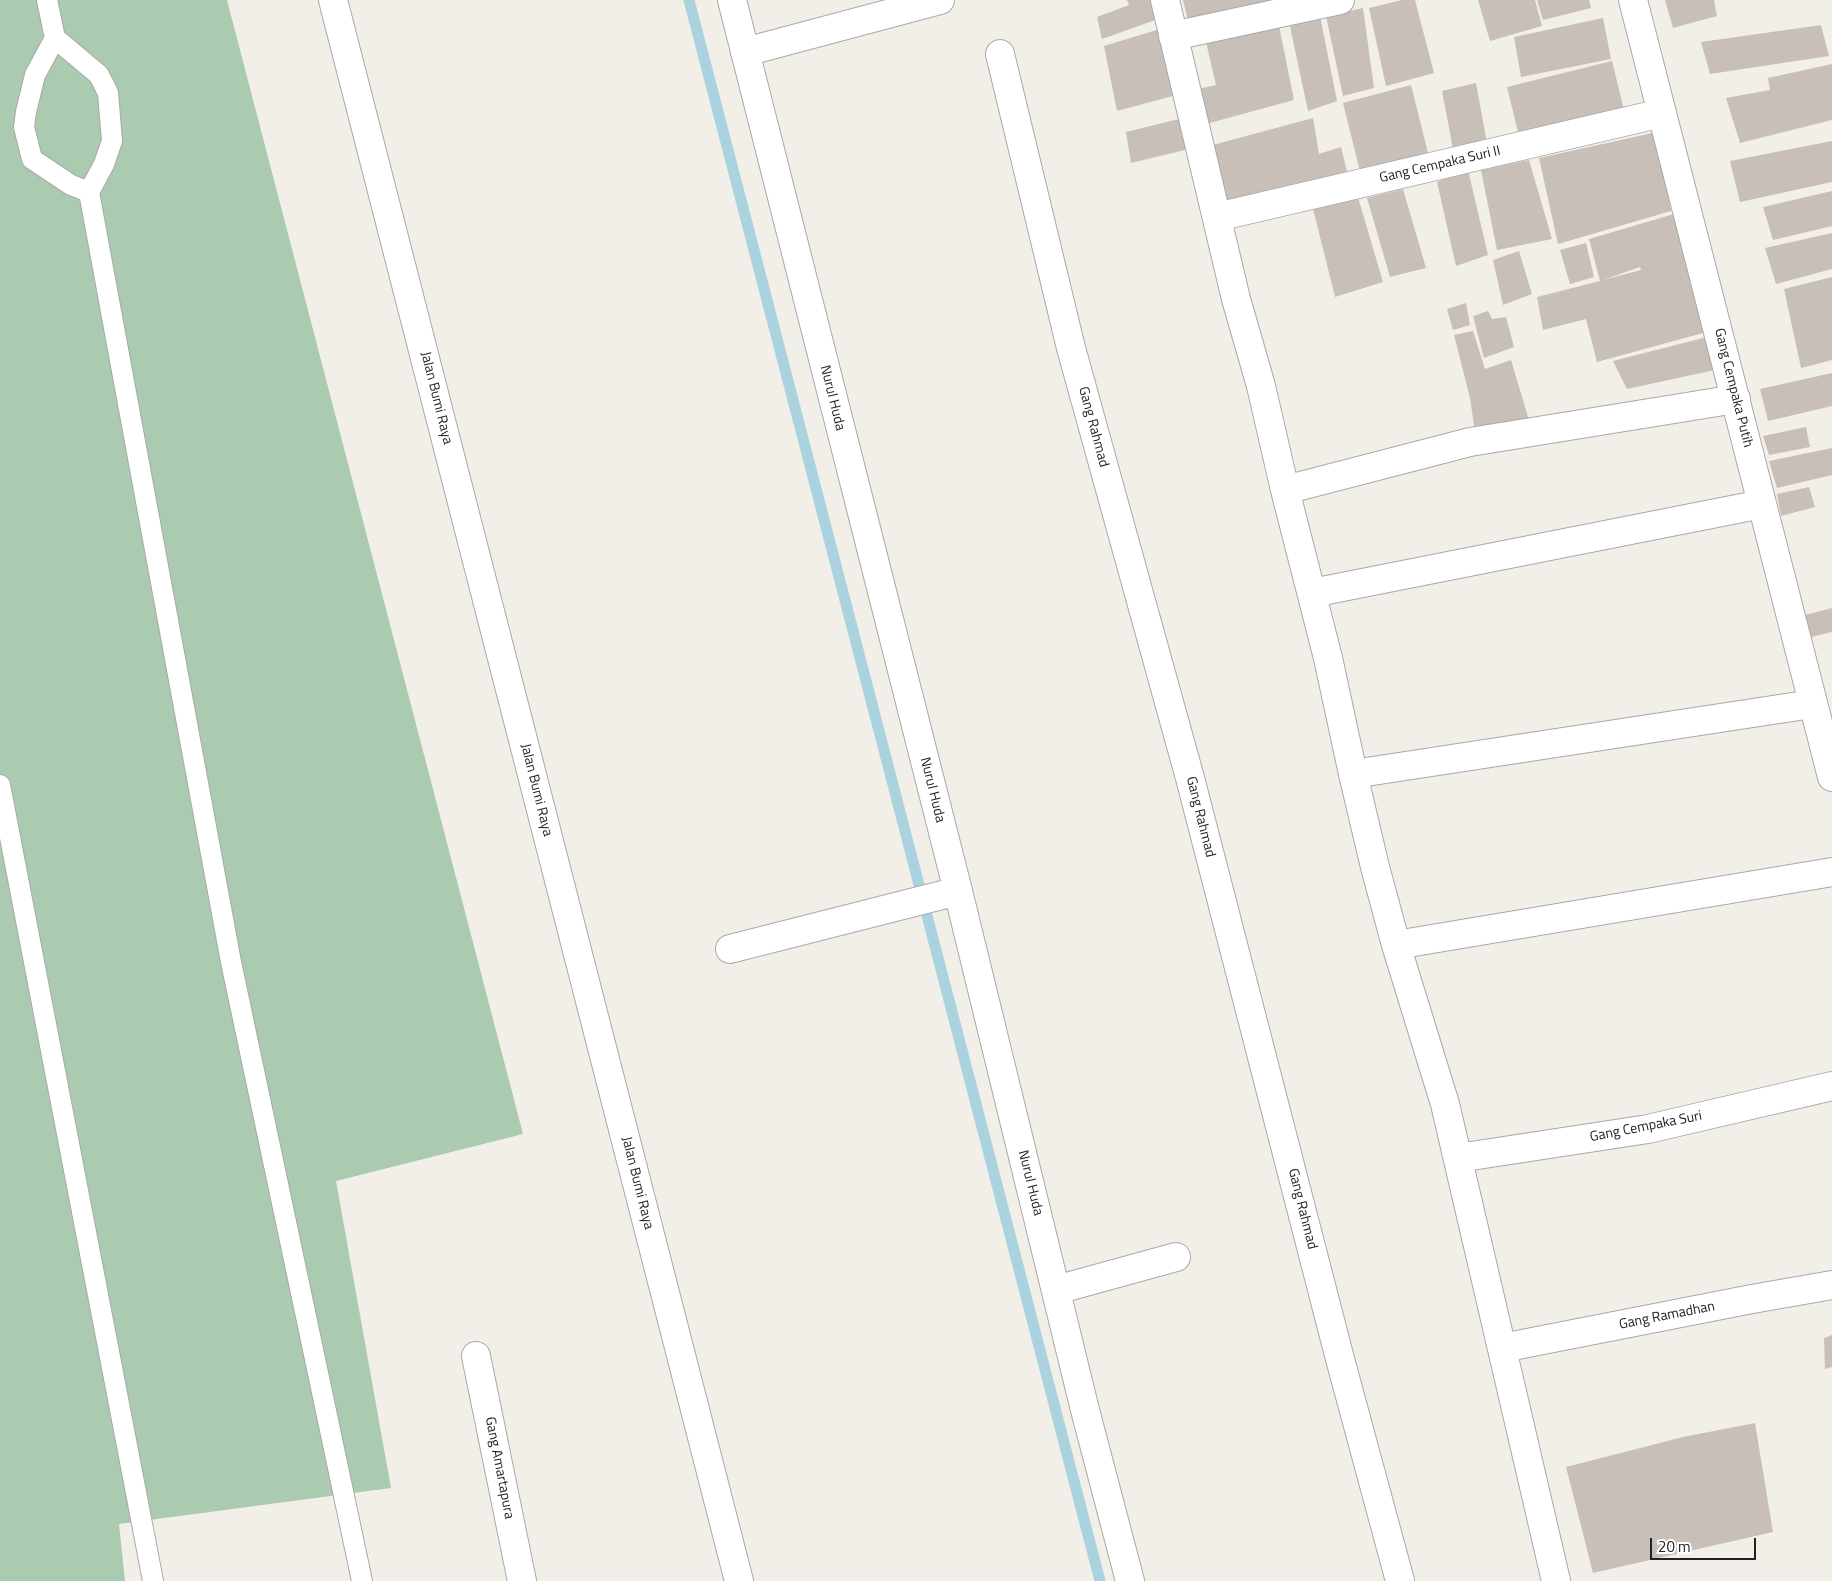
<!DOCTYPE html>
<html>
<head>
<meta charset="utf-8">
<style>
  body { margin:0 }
  #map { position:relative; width:1832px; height:1581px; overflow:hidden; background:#f2efe9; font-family:"Titillium Web",sans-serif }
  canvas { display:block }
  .scale { position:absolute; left:1650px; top:1538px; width:106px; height:22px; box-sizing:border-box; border:2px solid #222; border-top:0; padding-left:6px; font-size:15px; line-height:18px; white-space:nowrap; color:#222; -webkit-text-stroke:4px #fff; paint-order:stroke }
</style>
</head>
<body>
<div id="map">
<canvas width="1832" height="1581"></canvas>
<div class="scale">20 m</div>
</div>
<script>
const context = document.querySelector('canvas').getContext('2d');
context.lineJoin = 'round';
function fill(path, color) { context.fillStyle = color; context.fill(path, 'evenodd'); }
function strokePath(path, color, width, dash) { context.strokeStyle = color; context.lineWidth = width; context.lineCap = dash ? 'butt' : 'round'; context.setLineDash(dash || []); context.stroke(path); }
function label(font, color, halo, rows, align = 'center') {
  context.font = font + ' "Titillium Web",sans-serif'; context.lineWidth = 4; context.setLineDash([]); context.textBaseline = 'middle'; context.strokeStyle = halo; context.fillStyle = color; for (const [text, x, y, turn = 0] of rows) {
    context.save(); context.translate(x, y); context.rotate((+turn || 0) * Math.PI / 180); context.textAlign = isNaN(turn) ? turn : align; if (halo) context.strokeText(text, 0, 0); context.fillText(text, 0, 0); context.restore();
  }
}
fill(new Path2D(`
  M0 0H227L523 1134 336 1181 391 1488 119 1524 125 1581H0Z`), '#aacbaf');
strokePath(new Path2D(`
  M689 0 1100 1581`), '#aad3df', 11);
fill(new Path2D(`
  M1127 0H1157L1161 18 1102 39 1097 17 1129 5Z
  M1183 0H1276L1189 24Z
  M1402 0H1415L1434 73 1386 86 1369 8Z
  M1478 0H1535L1542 26 1490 41Z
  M1537 0H1589L1591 8 1543 20Z
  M1665 0H1714L1717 16 1673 28Z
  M1363 8 1374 88 1343 96 1326 16Z
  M1320 16 1337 101 1308 111 1289 22Z
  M1603 18 1611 59 1521 77 1514 37Z
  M1821 25 1829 56 1710 74 1701 42Z
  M1279 26 1294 100 1206 124 1198 89 1216 85 1206 42Z
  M1163 28 1180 94 1117 111 1104 46Z
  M1612 61 1626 118 1521 144 1507 87Z
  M1832 64V120L1740 143 1726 98 1770 90 1768 78Z
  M1476 83 1487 143 1453 149 1442 91Z
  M1411 85 1430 161 1362 179 1343 103Z
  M1183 118 1189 149 1131 163 1126 132Z
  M1313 118 1319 154 1341 147 1350 184 1227 210 1209 146Z
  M1657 132 1671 211 1558 244 1539 158Z
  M1832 141V182L1740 202 1730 161Z
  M1529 160 1552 239 1497 250 1481 170Z
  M1468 170 1488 255 1456 266 1437 182Z
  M1403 189 1426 268 1390 277 1367 198Z
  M1832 191V226L1773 240 1763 207Z
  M1357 194 1383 282 1335 297 1312 205Z
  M1674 214 1703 333 1597 362 1586 319 1543 330 1537 297 1600 281 1589 239ZM1640 267 1641 270 1603 280Z
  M1832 233V269L1776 284 1765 248Z
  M1586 243 1594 277 1570 284 1560 250Z
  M1519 251 1532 294 1503 305 1493 260Z
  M1832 277V360L1801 368 1784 289Z
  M1466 303 1470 325 1453 330 1447 309Z
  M1488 311 1492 319 1506 317 1514 347 1484 358 1473 316Z
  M1473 331 1485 369 1511 360 1529 420 1475 432 1470 398 1454 335Z
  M1707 337 1715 370 1627 389 1613 361Z
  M1832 373V406L1768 421 1760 389Z
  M1806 427 1810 447 1769 455 1763 436Z
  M1832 448V475L1777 488 1769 461Z
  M1809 487 1815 507 1781 516 1777 494Z
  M1832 608V632L1811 637 1805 615Z
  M1832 1335V1367L1825 1369 1824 1338Z
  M1755 1423 1773 1532 1593 1573 1566 1467 1683 1437Z`), '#c7bfb8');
const service = new Path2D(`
  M47 0 55 38 35 75 26 112 24 127 32 159 71 185 89 192
  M55 38 99 75 108 93 112 141 104 164 89 192 231 962 362 1581
  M0 785 153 1581`);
const minor = new Path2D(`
  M333 0 739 1581
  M1165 0 1236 299 1261 386 1285 490 1328 658 1353 774 1375 867 1396 945 1445 1104 1556 1581
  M1633 0 1832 777
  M1173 36 1340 0
  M745 52 940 0
  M1000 54 1071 348 1190 778 1340 1359 1400 1581
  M1217 217 1662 113
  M1285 490 1470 442 1736 399
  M1312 593 1762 504
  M1353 774 1812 704
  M1396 945 1832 872
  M730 949 958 891
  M1458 1158 1648 1129 1832 1086
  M1056 1290 1176 1257
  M1502 1348 1752 1299 1832 1285
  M476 1356 522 1581`);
const tertiary = new Path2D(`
  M732 0 958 891 1085 1410 1130 1581`);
strokePath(service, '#a9a9a9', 22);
strokePath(minor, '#a9a9a9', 30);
strokePath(tertiary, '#a9a9a9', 30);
strokePath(service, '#fff', 20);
strokePath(minor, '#fff', 28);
strokePath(tertiary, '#fff', 28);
label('14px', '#222', '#fff', [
  ["Gang Cempaka Suri II",1440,165,-13],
  ["Gang Cempaka Putih",1733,388,76],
  ["Jalan Bumi Raya",436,398,76],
  ["Nurul Huda",832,398,76],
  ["Gang Rahmad",1093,427,75],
  ["Jalan Bumi Raya",536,790,76],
  ["Nurul Huda",932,790,76],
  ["Gang Rahmad",1200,817,76],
  ["Gang Cempaka Suri",1646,1127,-11],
  ["Jalan Bumi Raya",637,1183,76],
  ["Nurul Huda",1030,1183,76],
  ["Gang Rahmad",1302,1209,76],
  ["Gang Ramadhan",1667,1316,-11],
  ["Gang Amartapura",499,1468,79]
]);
</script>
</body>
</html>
